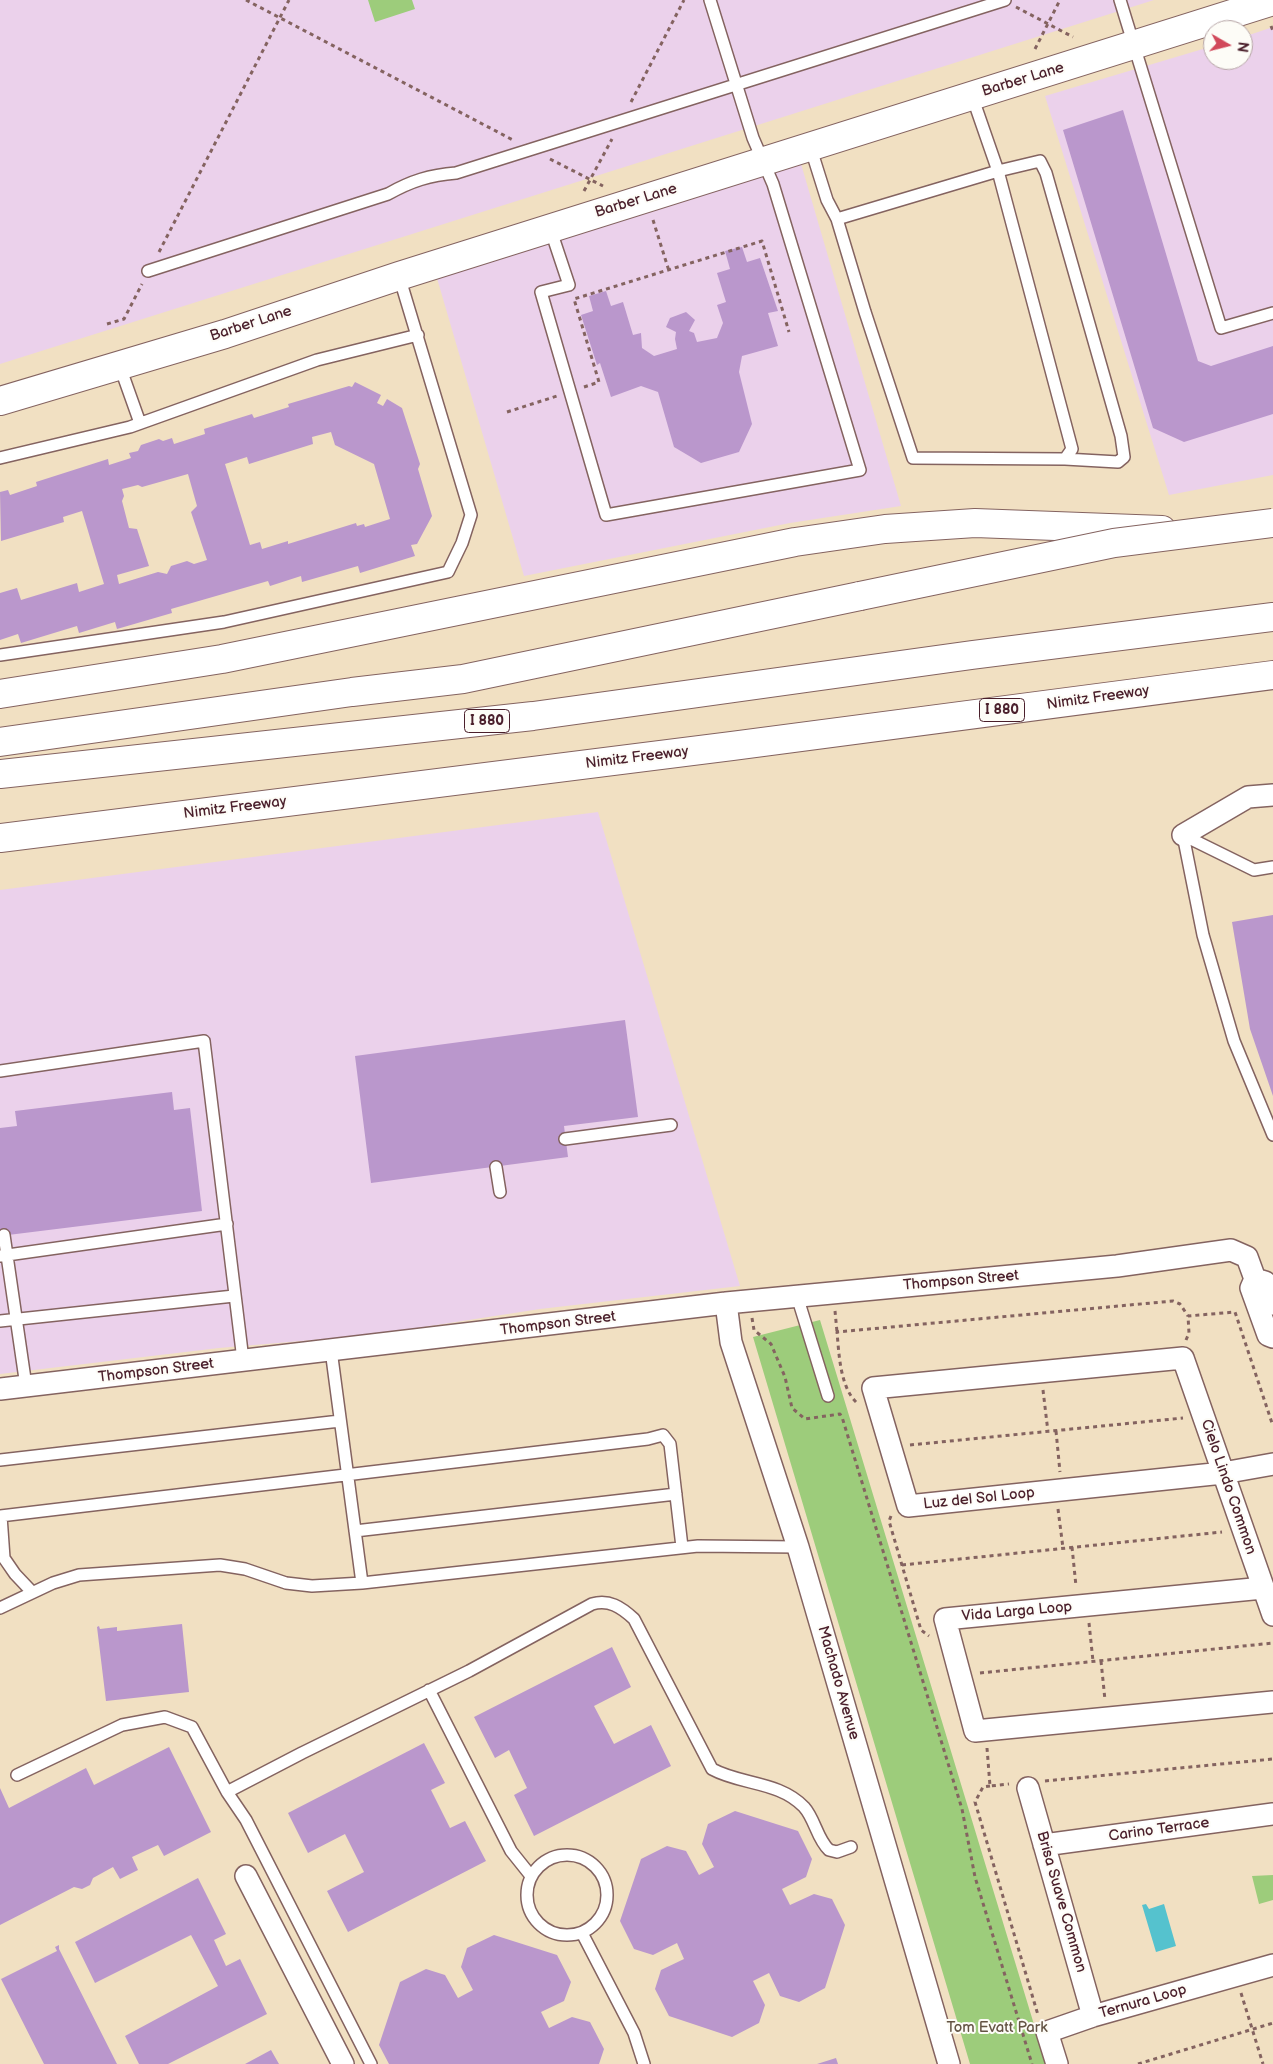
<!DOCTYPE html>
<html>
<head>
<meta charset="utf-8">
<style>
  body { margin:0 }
  #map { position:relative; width:1273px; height:2064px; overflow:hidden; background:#f1e0c2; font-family:"Balsamiq Sans",sans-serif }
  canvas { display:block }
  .north { position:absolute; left:1203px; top:20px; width:50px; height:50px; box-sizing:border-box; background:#fdfcf7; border:1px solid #b5a4a5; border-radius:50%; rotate:98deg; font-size:14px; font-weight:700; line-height:20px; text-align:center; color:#4a1f2b }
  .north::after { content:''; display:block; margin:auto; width:18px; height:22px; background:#d1495b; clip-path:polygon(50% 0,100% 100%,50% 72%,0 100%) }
</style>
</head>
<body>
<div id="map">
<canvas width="1273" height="2064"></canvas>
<div class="north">N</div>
</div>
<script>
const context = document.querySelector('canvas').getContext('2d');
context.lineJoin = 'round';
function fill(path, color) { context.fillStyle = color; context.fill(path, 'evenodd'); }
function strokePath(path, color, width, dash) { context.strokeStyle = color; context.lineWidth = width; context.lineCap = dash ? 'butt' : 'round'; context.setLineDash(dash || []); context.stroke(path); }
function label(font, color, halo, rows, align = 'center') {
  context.font = font + ' "Balsamiq Sans",sans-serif'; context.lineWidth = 4; context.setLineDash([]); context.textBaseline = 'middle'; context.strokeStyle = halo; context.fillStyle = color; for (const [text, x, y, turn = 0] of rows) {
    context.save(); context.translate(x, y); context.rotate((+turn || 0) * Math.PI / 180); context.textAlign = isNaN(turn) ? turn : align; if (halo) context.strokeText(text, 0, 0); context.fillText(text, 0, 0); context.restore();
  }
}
fill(new Path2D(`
  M0 0H1154L0 364Z
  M1273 27V475L1169 495 1045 96 1213 46V60H1243V37Z
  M799 157 901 506 790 523 524 576 434 268Z
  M598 812 740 1286 540 1309 372 1335 219 1348 0 1374V890Z`), '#ebd1eb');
fill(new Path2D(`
  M368 0H412L415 9 375 22Z
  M820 1320 1046 2064H970L753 1337Z
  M1273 1875V1900L1259 1904 1252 1876Z`), '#9dcc7b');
fill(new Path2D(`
  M1146 1904 1149 1909 1164 1904 1176 1946 1156 1952 1142 1905Z`), '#55c2ce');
fill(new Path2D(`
  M1123 110 1198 361 1211 366 1273 346V414L1184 442 1153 428 1063 130Z
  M742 247 747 262 760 258 778 311 768 313 778 346 742 356 739 372 752 424 739 452 701 463 674 447 658 392 641 386 611 397 600 363 597 365 581 315 593 311 589 296 606 291 611 306 623 302 633 335 641 333 642 348 654 356 677 349 675 339 676 332 666 327 670 318 686 312 695 320 689 331 694 333 697 342 717 338 723 323 717 305 726 302 717 273 730 269 725 251Z
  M355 382 381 395 377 403 383 406 387 399 402 408 420 464 418 469 432 516 417 544 411 545 415 556 360 573 358 566 302 582 301 576 270 586 268 581 171 609 172 613 117 629 115 622 79 633 77 626 21 643 18 634 0 640V593L17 588 21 600 77 583 79 592 104 584 82 511 63 517 64 522 1 541 0 492 8 490 10 495 37 486 36 482 108 459 109 465 131 458 129 453 138 451 141 445 159 439 163 441 172 438 174 444 205 434 204 429 252 414 254 418 289 407 288 404 349 386 352 387ZM331 432 335 445 374 464 390 519 365 527 364 524 357 526 356 523 288 544V541L262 549 260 542 250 545 225 464 247 457 249 464 313 444 312 437ZM188 474 197 506 191 512 207 560 194 564 187 561 171 566 167 574 158 572 119 584 117 575 149 566 137 529 129 528 122 501 124 496 122 489 138 485 142 487Z
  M1273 915V1096L1250 1029 1232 922Z
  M625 1020 638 1117 564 1126 568 1157 371 1183 355 1056Z
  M172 1092 174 1110 190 1108 202 1211 0 1236V1128L17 1126 15 1111Z
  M182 1624 189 1692 106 1701 97 1627 99 1626 100 1629 117 1627V1631Z
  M612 1647 631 1687 594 1706 614 1744 651 1725 671 1766 534 1836 514 1795 527 1788 509 1750 495 1758 474 1717Z
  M424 1743 445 1783 431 1790 450 1828 465 1821 486 1861 348 1932 327 1891 364 1872 345 1834 308 1853 288 1813Z
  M169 1747 211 1832 164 1856 158 1845 132 1857 138 1870 120 1879 113 1867 93 1878 90 1885 82 1889 74 1887 0 1925V1788L9 1808 86 1768 94 1785Z
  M735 1811 798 1831 812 1859 806 1877 782 1889 790 1905 814 1894 832 1899 845 1925 825 1988 799 2002 780 1996 769 1973 753 1981 765 2005 759 2023 732 2037 669 2016 655 1989 661 1970 684 1959 677 1943 653 1955 634 1949 620 1921 641 1859 667 1846 686 1851 699 1875 714 1867 702 1844 708 1824Z
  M198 1878 226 1934 214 1940 226 1966 240 1959 267 2014 168 2064H139L125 2036 218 1986 191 1935 95 1983 75 1942Z
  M494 1935 557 1955 571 1982 564 2001 541 2012 549 2028 572 2017 590 2022 604 2049 599 2064H389L379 2045 400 1982 426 1969 445 1975 458 1998 473 1990 461 1967 467 1948Z
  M59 1945V1949L117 2064H44L1 1979 57 1951 55 1947Z
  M271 2050 279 2064H245Z
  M836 2058 838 2064H817Z`), '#ba97cc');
const service = new Path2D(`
  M1120 0 1221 328 1273 313
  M972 96 998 171 1072 449 1065 459 913 458 865 312 837 219 998 171 1040 161 1046 173 1121 436 1124 457 1118 462 1065 459
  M810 146 827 200 837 219
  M550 228 569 285 541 292 606 515 860 470 773 184 753 138 710 0
  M148 271 388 194C411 181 430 175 456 173L1005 0
  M119 364 140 423
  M0 458 130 427 317 360 418 335
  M0 655 224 622 448 572 462 543 471 515 399 276
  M1183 835 1203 935 1234 1041 1273 1135
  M1183 835 1254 870 1273 867
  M0 1071 204 1041 243 1360
  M565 1139 671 1125
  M496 1167 500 1192
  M4 1235 26 1386
  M0 1256 227 1224
  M797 1296 828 1396
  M0 1321 234 1296
  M331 1350 362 1583
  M0 1460 340 1421
  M0 1516 648 1439 663 1435 670 1444 682 1547
  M1 1516 4 1558 15 1574 32 1592
  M355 1531 676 1494
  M0 1608 53 1583 79 1575 220 1565 245 1569 286 1583 312 1586 362 1583 698 1546 798 1547
  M429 1690 511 1851 531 1876
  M17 1775 122 1725 165 1717 192 1727 227 1792 246 1820 371 2064
  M227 1792 302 1753 469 1671 592 1604C609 1599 621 1607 634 1619L712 1769C741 1785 779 1781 804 1807 815 1819 817 1839 829 1850L837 1852 851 1847
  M527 1895a40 40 0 1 1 80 0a40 40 0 1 1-80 0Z
  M582 1933 634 2033 644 2064`);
const minor = new Path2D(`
  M1183 835 1248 797 1273 795
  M1255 1279 1251 1288 1268 1335 1273 1337
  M1255 1279 1265 1282 1273 1304
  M726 1303 731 1342 798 1547 949 2064
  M0 1389 726 1303 1117 1266 1231 1250 1247 1257 1255 1279
  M1273 1464 1223 1473 908 1506 873 1388 1183 1358C1213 1444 1243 1530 1273 1615
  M1263 1588 945 1619 975 1731 1273 1702
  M1028 1788 1093 2016
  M1044 1845 1273 1814
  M246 1876 343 2064
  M1057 2064 1047 2032 1093 2016 1273 1965`);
const tertiary = new Path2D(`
  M0 401 225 334 399 276 1273 1`);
const motorway = new Path2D(`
  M0 694 222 659 795 542 885 529 975 523 1162 530
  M0 742 352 692 463 679 860 596
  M0 774 533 716 972 655 1273 617
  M0 838 732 746 1273 675`);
strokePath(service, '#846360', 14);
strokePath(minor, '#846360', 24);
strokePath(tertiary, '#846360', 30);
strokePath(motorway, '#846360', 30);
strokePath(new Path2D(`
  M246 0 513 140
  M1016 7 1073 37
  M1271 26 1273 31
  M1035 49 1060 0
  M631 102 684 0
  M550 159 603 186
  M584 191 612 139
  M653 220 669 271
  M159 252 289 0
  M107 324 124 319 142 284
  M584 387 599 382 574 299 762 241 789 332
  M507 412 557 396
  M835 1311 837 1332
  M752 1318 754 1330 771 1344 785 1377 792 1408 805 1419 840 1414 842 1417 962 1809 975 1877 1032 2064
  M1186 1340 1189 1333 1188 1316 1235 1312 1273 1426
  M1043 1390 1048 1432
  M856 1402C840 1386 839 1354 837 1332L1173 1301 1180 1304 1188 1316
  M1056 1431 1060 1472
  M910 1445 1183 1418
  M1058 1509 1063 1548
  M891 1516 889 1521 921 1630 929 1636
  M1072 1547 1076 1586
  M902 1565 1222 1532
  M1089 1623 1093 1661
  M1101 1661 1105 1700
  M980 1673 1273 1643
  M987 1748 990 1786 1009 1784
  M1045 1781 1273 1759
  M990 1786 983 1787 975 1802 1038 2015
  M1241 1993 1263 2064
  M1138 2064 1273 2023`), '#846360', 3, [4, 4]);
strokePath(service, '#fff', 11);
strokePath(minor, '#fff', 21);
strokePath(tertiary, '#fff', 28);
strokePath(motorway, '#fff', 28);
const motorwayBridge = new Path2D(`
  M860 596 1114 543 1273 523`);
strokePath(motorwayBridge, '#846360', 30, []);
strokePath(motorwayBridge, '#fff', 28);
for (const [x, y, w] of [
  [1002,710,45],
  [487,721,45]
]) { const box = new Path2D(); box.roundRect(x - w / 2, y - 11.5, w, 23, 4); context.fillStyle = '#fdfcf7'; context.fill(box); strokePath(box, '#4a1f2b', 1); }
label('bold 14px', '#4a1f2b', null, [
  ["I 880",1002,710],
  ["I 880",487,721]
]);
label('15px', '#4a1f2b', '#fdfcf7', [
  ["Barber Lane",1023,80,-17],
  ["Barber Lane",636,201,-17],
  ["Barber Lane",251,324,-18],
  ["Nimitz Freeway",1098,698,-8],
  ["Nimitz Freeway",637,758,-7],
  ["Nimitz Freeway",235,808,-7],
  ["Thompson Street",961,1281,-5],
  ["Thompson Street",558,1324,-7],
  ["Thompson Street",156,1371,-7],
  ["Cielo Lindo Common",1228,1487,71],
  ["Luz del Sol Loop",979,1499,-6],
  ["Vida Larga Loop",1017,1612,-5],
  ["Machado Avenue",838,1683,74],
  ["Carino Terrace",1159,1830,-8],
  ["Brisa Suave Common",1061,1902,74],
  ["Ternura Loop",1143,2002,-16]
]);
label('15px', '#635343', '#fdfcf7', [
  ["Tom Evatt Park",997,2028]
]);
</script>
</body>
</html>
